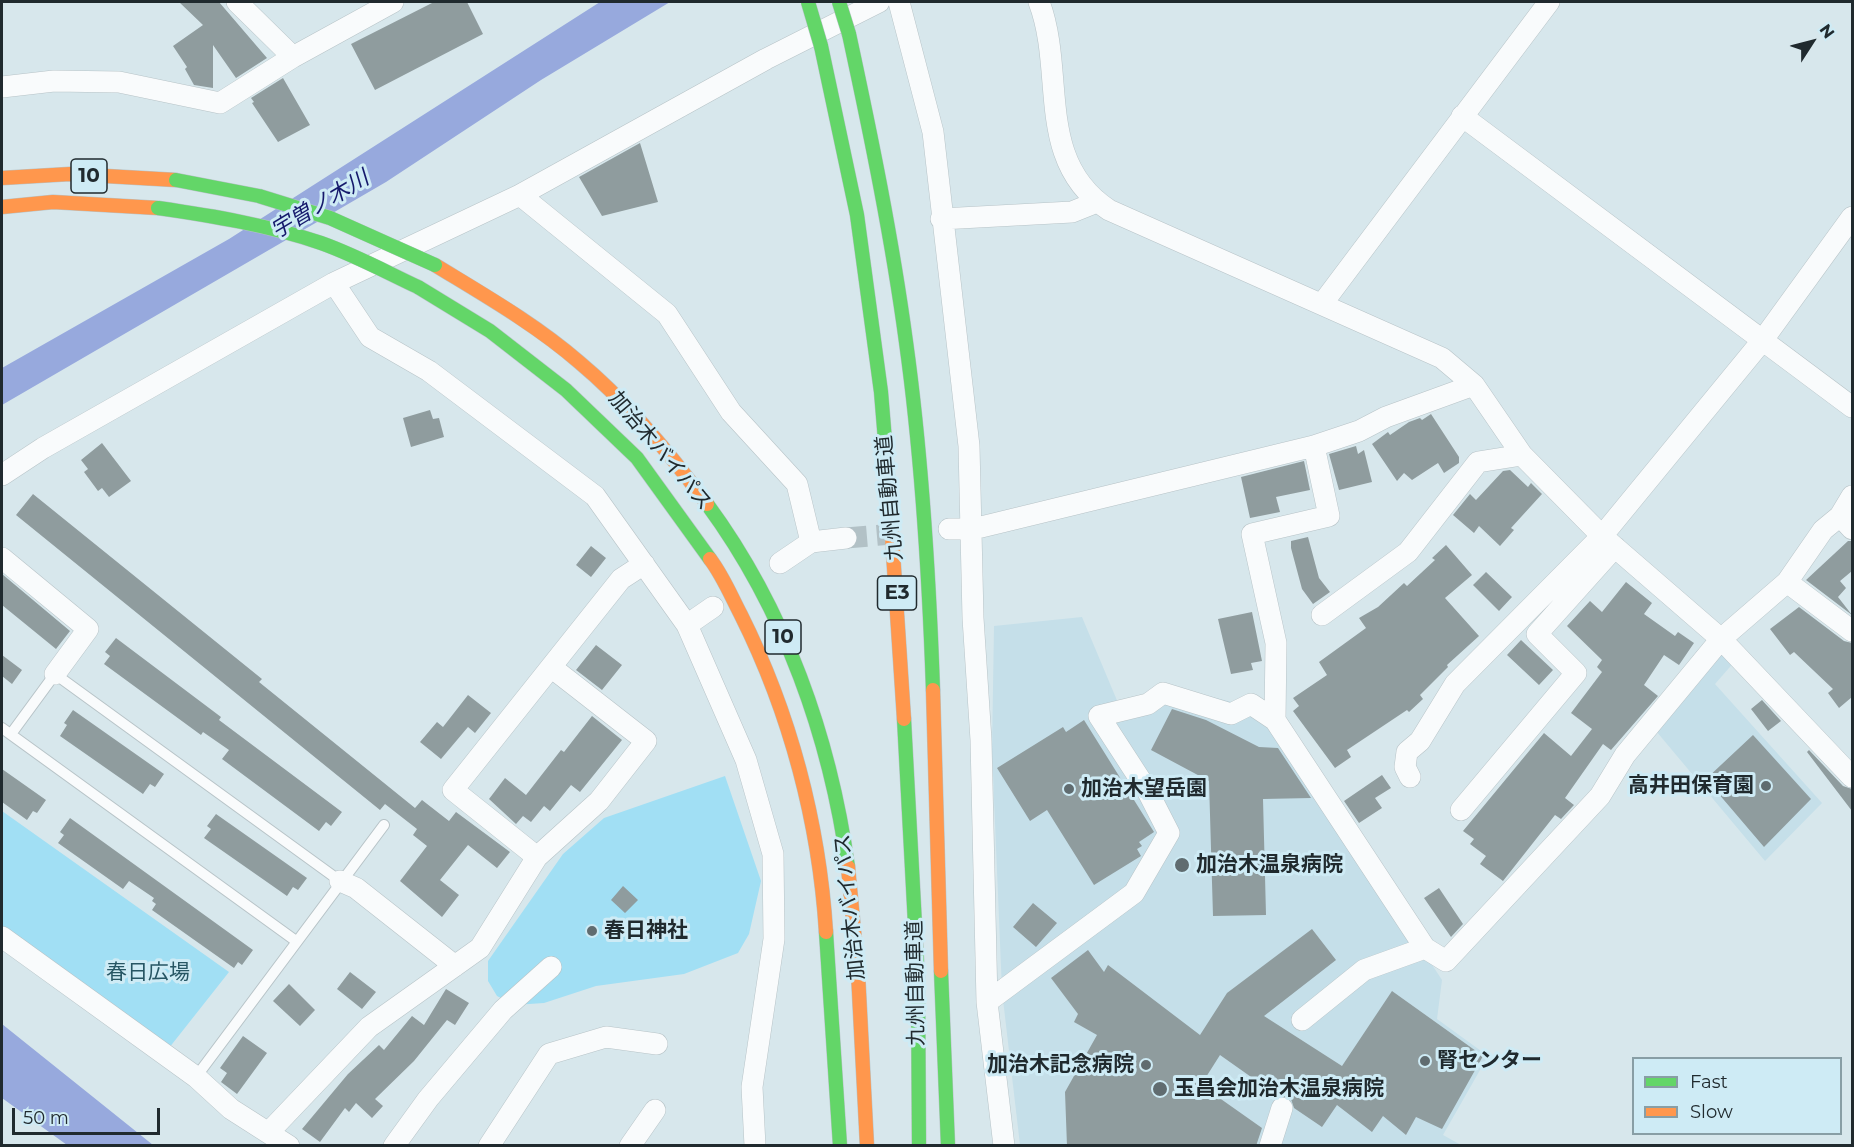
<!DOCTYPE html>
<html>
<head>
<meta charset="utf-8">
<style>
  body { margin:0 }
  #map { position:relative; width:1854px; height:1147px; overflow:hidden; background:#d7e7ec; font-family:Montserrat,sans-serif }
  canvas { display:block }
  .frame { position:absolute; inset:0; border:3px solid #202a2e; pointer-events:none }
  .legend { position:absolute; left:1632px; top:1057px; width:210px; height:78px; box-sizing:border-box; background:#ceebf5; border:2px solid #889ea5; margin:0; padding:8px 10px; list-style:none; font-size:18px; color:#202a2e }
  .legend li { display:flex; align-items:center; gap:12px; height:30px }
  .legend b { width:30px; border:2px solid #889ea5 }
  .north { position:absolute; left:1782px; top:12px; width:60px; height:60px; -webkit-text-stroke:4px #ceebf5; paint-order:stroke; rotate:54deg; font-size:16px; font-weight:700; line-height:24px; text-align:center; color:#202a2e }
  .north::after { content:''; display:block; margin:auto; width:21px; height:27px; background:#202a2e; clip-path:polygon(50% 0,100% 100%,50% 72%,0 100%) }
  .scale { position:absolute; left:12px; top:1108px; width:148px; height:27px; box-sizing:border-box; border:3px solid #202a2e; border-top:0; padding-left:8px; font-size:18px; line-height:21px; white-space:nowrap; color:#202a2e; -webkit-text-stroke:4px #ceebf5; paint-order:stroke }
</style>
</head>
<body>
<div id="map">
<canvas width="1854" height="1147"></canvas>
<div class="frame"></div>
<ul class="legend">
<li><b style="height:8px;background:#63d668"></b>Fast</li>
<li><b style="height:8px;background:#ff974d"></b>Slow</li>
</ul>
<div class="north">N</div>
<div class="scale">50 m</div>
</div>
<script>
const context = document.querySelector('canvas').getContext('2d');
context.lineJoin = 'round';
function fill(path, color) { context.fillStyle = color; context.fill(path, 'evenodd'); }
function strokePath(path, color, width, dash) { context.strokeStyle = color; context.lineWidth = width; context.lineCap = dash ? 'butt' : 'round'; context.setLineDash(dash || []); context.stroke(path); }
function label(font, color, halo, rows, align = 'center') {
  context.font = font + ' Montserrat,"Noto Sans JP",sans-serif'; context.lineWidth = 6; context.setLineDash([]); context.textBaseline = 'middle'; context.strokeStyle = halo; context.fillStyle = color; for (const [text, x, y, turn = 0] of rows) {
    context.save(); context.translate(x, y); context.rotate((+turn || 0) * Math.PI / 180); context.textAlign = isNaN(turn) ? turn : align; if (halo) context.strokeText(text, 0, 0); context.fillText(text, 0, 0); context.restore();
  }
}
fill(new Path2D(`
  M1082 617 1121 710 1179 689 1265 710 1442 980 1437 1019 1488 1056 1443 1135 1461 1145H1020L1002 991 992 750 994 626Z
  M1719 641 1736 660 1715 684 1822 803 1765 861 1651 725Z`), '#c5dfe9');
fill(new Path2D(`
  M725 776 761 881 749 934 738 953 684 974 596 986 544 1003 514 1005 497 996 488 981V961L563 854 604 818Z
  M2 811 229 972 169 1048 2 926Z`), '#a1dff4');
fill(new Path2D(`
  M600 2H670L541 80 386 182 2 405V368L229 239Z
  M2 1024 153 1145H67L2 1098Z`), '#97a9dd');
fill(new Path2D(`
  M179 2H219L267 58 236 78 213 45V88L194 85 185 69 187 67 173 46 203 25Z
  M434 2H467L483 34 375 90 351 44Z
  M283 78 310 125 278 142 252 103 254 102 251 98Z
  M640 143 658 202 602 216 579 177Z
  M430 410 433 419 439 418 444 437 411 447 403 418Z
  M1431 414 1459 457V463L1444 473 1438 463 1412 480 1404 473 1397 481 1372 444 1388 432 1390 435 1409 422 1420 418 1422 420Z
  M102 443 131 481 109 497 102 488 98 491 84 472 88 469 81 460Z
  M1356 446 1358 454 1364 450 1372 482 1339 490 1329 454Z
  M1304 461 1310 490 1276 497 1280 512 1250 518 1241 477Z
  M1510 470 1528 487 1531 483 1542 494 1511 528 1514 530 1500 546 1479 526 1474 533 1453 515 1470 494 1476 500 1503 471Z
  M33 494 262 679 259 682 415 808 422 800 449 821 456 812 510 852 497 868 468 845 440 880 459 895 442 917 400 881 427 846 413 835 417 829 385 804 380 810 16 515Z
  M1308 537 1319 578 1330 592 1313 604 1302 589 1291 548V541Z
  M1848 541H1852V571L1840 581 1846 588 1838 597 1852 615 1806 580Z
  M1446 545 1472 575 1445 598 1479 636 1447 665 1448 667 1420 695 1423 699 1409 712 1407 710 1347 750 1351 757 1335 768 1293 711 1299 706 1293 698 1327 675 1319 662 1366 628 1359 618 1378 607 1404 583 1407 586 1435 560 1432 558Z
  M591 546 606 558 591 577 576 565Z
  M1486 572 1512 597 1499 611 1473 585Z
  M2 574 70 631 56 649 2 605Z
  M1626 582 1652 603 1644 614 1675 636 1678 632 1694 643 1679 665 1664 655 1644 685 1658 696 1611 750 1603 744 1565 798 1574 805 1561 819 1555 815 1503 881 1480 864 1486 856 1470 844 1474 839 1463 831 1544 733 1571 756 1592 729 1571 713 1602 672 1597 667 1602 660 1567 626 1590 601 1602 612Z
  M1799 607 1844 641 1852 643V697L1839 708 1828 693 1833 689 1794 652 1790 655 1770 629Z
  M1252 612 1262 661 1251 663 1253 670 1231 674 1218 619Z
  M116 638 221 717 219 720 342 812 331 826 326 822 319 831 222 759 229 750 203 732 201 735 104 664 110 656 105 652Z
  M1521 640 1553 670 1539 685 1507 655Z
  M596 645 622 665 602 690 576 670Z
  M2 655 22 670 12 684 2 676Z
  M468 695 491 713 475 733 468 727 441 759 420 742 437 722 443 727Z
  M1762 700 1781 721 1768 731 1751 709Z
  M1172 709 1206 720 1259 747 1278 748 1311 798 1263 799 1266 915 1213 916 1209 781 1151 750Z
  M73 710 164 774 155 787 150 784 143 794 60 736 67 725 64 723Z
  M592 716 622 740 580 792 571 785 550 811 544 806 531 822 523 816 516 824 489 799 505 778 526 795 561 750 564 752Z
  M1084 720 1154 832 1139 842 1142 846 1137 849 1141 856 1094 885 1047 810 1030 821 997 768 1063 727 1066 732Z
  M1753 735 1811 799 1764 847 1706 779Z
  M1809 750 1843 786 1852 789V811L1807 752Z
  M2 769 46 800 37 813 33 811 27 820 2 802Z
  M1382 775 1391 788 1375 798 1382 808 1359 823 1344 801Z
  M216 814 307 878 298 890 293 887 287 896 204 838 211 829 207 826Z
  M70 818 253 950 242 965 238 962 234 968 152 910 156 904 152 901 154 898 129 881 123 889 58 843 64 835 60 832Z
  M623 886 638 900 625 913 611 900Z
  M1439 888 1463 924 1451 937 1424 898Z
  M1033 903 1057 923 1036 947 1013 927Z
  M1312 929 1336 960 1264 1016 1342 1066 1392 991 1483 1056 1442 1129 1416 1117 1406 1135 1383 1116 1372 1132 1337 1105 1322 1127 1294 1108 1291 1099 1278 1096 1220 1055 1201 1085 1262 1128 1256 1146H1067L1065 1092 1097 1035 1074 1022 1078 1014 1051 978 1088 950 1104 972 1108 965 1200 1035 1227 993Z
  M350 972 376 992 362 1009 337 989Z
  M289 984 315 1010 300 1026 273 1001Z
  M446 989 469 1003 455 1025 447 1020 414 1061 375 1099 383 1106 372 1118 356 1103 349 1112 345 1108 320 1142 302 1129 348 1074 379 1045 384 1050 412 1016 424 1025Z
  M243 1036 267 1053 237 1094 221 1082 227 1073 220 1068Z`), '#8f9c9e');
strokePath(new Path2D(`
  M846 538 905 533`), '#b2c1c6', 21, [21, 10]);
const lane = new Path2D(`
  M2 728 296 941
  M11 734 55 674 340 881
  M196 1077 384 825`);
const street = new Path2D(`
  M237 2 293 57
  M899 2 933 132 969 446 973 618 981 740 987 1002 1004 1146
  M1039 2C1066 73 1034 161 1109 210L1442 358 1474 385 1522 455 1602 536 1721 639 1852 777
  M2 87 54 81 119 82 220 103 293 57 393 2
  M1462 116 1852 407
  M520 195 667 314 731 412 797 484 811 542 780 563
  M941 219 1072 212 1097 202
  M334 283 370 337 429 371 595 496 687 625 746 760 773 854 774 939 752 1087 755 1146
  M1322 304 1549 2
  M1314 446 1329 516 1252 534 1276 643 1275 720 1425 948 1446 961 1600 796 1625 755 1721 639 1787 582 1823 530 1840 516 1852 496
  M2 475 43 448 334 283 520 195 766 59 879 2
  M1840 516 1852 529
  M949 529H973L1314 446 1359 431 1386 417 1474 385
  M811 542 846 538
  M2 558 88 629 55 674
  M1787 582 1852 631
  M1322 615 1408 552 1478 462 1522 455
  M687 625 713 607
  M1410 777 1405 767 1407 752 1420 741 1455 684 1602 536 1762 341 1852 217
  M1461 810 1576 673 1537 634 1615 547
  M537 857 453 790 621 579 644 564
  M340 881 356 888 455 966
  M2 937 196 1077 231 1109 289 1146
  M987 1002 1134 893 1169 833 1147 790 1099 716 1148 704 1163 693 1231 714 1251 704 1275 720
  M1302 1020 1364 970 1425 948
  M269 1132 369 1027 480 948 537 857 599 801 646 741 551 667
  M394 1146 428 1099 503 1010 551 967
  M489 1146 549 1054 606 1037 657 1044
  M630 1146 655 1110
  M1270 1146 1282 1108`);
const fast = new Path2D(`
  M849 34C871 136 892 238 906 342 922 457 929 574 933 690
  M821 46 857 215 881 392 888 477
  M418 287 490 331 566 390 637 458 710 559
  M707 504C785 610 830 737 848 867
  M904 719 918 981 919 1146
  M826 932 840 1146
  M941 971 948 1146`);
const slow = new Path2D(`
  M2 178 70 174 176 180
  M2 207 53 202 158 208
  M435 265C484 295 535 324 579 362 628 403 669 452 707 504
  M888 477 904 719
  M710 559C723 576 731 596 741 615 790 713 819 822 826 932
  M933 690 941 971
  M848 867 858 973 867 1146`);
strokePath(lane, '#b7c3c7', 12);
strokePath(street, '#b7c3c7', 22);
strokePath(fast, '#b7c3c7', 15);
strokePath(slow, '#b7c3c7', 15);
strokePath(lane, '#f9fbfc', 10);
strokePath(street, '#f9fbfc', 21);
strokePath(fast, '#63d668', 14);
strokePath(slow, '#ff974d', 14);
const fastBridge = new Path2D(`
  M808 2 821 46
  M839 2 849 34
  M176 180 259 196 330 218 435 265
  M158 208C213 216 268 225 321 243 355 255 386 272 418 287`);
strokePath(fastBridge, '#b7c3c7', 15, []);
strokePath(fastBridge, '#63d668', 14);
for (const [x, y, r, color] of [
  [1766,786,6,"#606c70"],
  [1069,789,6,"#606c70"],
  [1182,865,8,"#606c70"],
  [592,931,6,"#606c70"],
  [1425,1061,6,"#606c70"],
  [1146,1065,6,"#606c70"],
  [1160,1089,8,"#606c70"]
]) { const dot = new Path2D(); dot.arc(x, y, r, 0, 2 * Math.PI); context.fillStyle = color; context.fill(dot); strokePath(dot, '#ceebf5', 2); }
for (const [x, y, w] of [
  [89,176,36],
  [897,593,39],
  [783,637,36]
]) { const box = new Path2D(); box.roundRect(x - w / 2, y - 17, w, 34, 4.5); context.fillStyle = '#ceebf5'; context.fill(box); strokePath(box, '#202a2e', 1.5); }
label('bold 20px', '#202a2e', null, [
  ["10",89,176],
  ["E3",897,593],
  ["10",783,637]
]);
label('21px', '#202a2e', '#ceebf5', [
  ["加治木バイパス",660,451,50],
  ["九州自動車道",890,498,-95],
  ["加治木バイパス",850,907,-96],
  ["九州自動車道",916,983,-91]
]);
label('bold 21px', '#202a2e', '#ceebf5', [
  ["高井田保育園",1754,786,"right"],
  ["加治木望岳園",1081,789],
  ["加治木温泉病院",1196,865],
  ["春日神社",604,931],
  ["腎センター",1437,1061],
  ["加治木記念病院",1134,1065,"right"],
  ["玉昌会加治木温泉病院",1174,1089]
], 'left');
label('21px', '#275664', '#ceebf5', [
  ["春日広場",148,973]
]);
label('italic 22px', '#15196c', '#ceebf5', [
  ["宇曽ノ木川",320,205,-31]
]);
</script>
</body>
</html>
